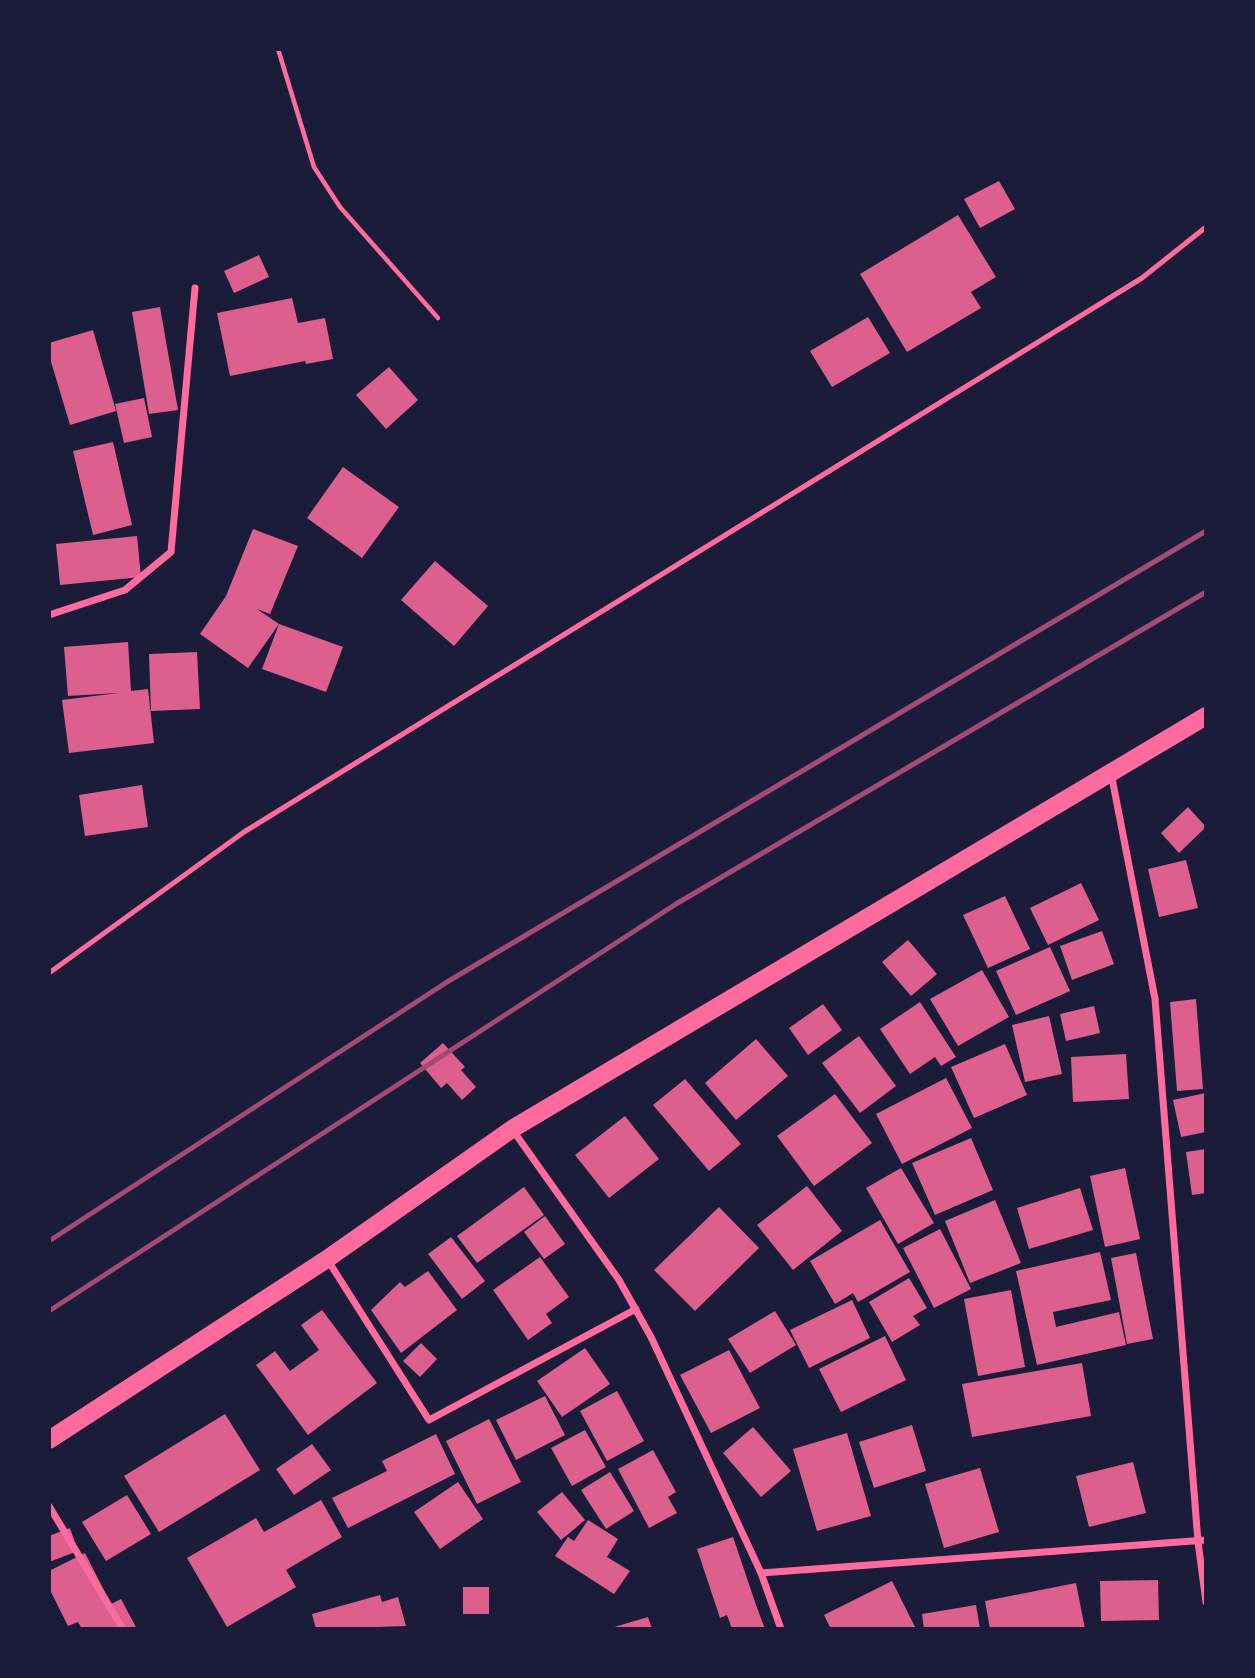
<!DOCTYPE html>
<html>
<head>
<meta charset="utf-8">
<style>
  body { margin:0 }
  #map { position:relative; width:1255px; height:1678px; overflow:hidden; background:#1b1b3a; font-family:Poppins,sans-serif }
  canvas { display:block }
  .frame { position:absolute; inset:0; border:51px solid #1b1b3a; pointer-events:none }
</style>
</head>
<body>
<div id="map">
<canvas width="1255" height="1678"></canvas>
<div class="frame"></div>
</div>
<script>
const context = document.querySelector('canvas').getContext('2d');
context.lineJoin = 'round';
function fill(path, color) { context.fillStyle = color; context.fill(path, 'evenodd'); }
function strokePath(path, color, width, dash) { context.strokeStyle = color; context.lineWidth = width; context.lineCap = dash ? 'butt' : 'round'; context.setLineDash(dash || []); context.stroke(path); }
fill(new Path2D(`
  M999 181 1015 209 980 228 964 199Z
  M958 215 996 277 971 292 981 308 907 352 860 274Z
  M259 255 269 277 234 293 224 271Z
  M292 298 298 323 325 318 333 359 306 364 305 361 230 376 217 313Z
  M160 307 178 410 149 414 132 312Z
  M868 317 890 353 832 387 810 351Z
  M93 330 116 411 70 425 49 355V343Z
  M389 367 418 400 386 429 356 395Z
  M144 398 152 437 124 443 115 404Z
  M113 442 132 525 93 535 73 451Z
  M343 467 399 507 362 558 307 518Z
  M253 529 298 546 270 614 257 609 279 624 248 668 200 634 226 596Z
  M137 536 141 577 60 585 56 544Z
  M435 561 488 606 454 646 401 600Z
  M279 624 343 647 326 692 262 669Z
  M128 642 131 691 148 689 154 743 69 753 62 700 118 693 68 696 64 647Z
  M197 652 200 709 151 711 149 654Z
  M142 785 148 827 85 836 79 795Z
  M1188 807 1206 827 1179 853 1161 833Z
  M1186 860 1198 908 1159 917 1148 869Z
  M1081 883 1099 920 1048 945 1030 908Z
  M1005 896 1030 949 988 968 963 915Z
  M1102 931 1114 964 1072 980 1060 946Z
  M908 940 937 974 911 996 882 962Z
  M1050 947 1070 991 1016 1015 996 971Z
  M982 970 1009 1017 958 1046 930 999Z
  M1196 999 1203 1089 1177 1091 1170 1002Z
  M920 1002 956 1057 941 1066 935 1057 910 1074 880 1029Z
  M823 1004 842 1030 808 1055 789 1028Z
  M1094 1006 1100 1033 1066 1041 1060 1014Z
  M1049 1016 1062 1074 1025 1082 1012 1025Z
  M859 1036 896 1086 860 1113 822 1063Z
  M756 1039 788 1076 736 1120 705 1083Z
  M443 1043 465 1067 461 1070 476 1087 462 1100 447 1083 441 1088 420 1063Z
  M1005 1044 1027 1095 974 1118 951 1067Z
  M1126 1054 1129 1099 1073 1102 1071 1057Z
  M946 1078 972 1128 902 1164 876 1114Z
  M685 1079 741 1144 709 1171 653 1105Z
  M1206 1093V1132L1181 1137 1173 1100Z
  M835 1094 872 1143 814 1186 777 1136Z
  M625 1116 659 1159 609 1198 575 1155Z
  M971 1138 993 1190 935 1215 912 1163Z
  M1206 1149V1193L1192 1195 1186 1152Z
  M901 1168 934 1223 898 1244 866 1188Z
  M1125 1168 1140 1239 1105 1247 1090 1176Z
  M807 1186 842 1231 793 1270 757 1225Z
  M524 1187 544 1215 477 1263 457 1236Z
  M1080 1188 1093 1230 1029 1249 1017 1208Z
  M995 1200 1021 1263 970 1283 945 1221Z
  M719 1207 759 1248 695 1311 654 1270Z
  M545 1216 565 1244 544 1259 524 1232Z
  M880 1220 910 1272 858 1302 853 1293 835 1304 810 1261Z
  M940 1229 971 1289 934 1308 903 1248Z
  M451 1237 485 1281 462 1299 428 1254Z
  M1100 1252 1111 1300 1053 1312 1056 1327 1119 1312 1126 1345 1037 1365 1016 1271Z
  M1136 1253 1153 1339 1127 1344 1111 1258Z
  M540 1257 569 1297 546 1314 552 1323 528 1340 493 1290Z
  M428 1271 457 1310 401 1353 371 1310 400 1282 405 1287Z
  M909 1278 927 1308 913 1316 920 1325 892 1342 869 1302Z
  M1011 1290 1025 1367 978 1376 964 1299Z
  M852 1300 870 1338 809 1368 790 1330Z
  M322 1310 377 1383 308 1435 256 1365 275 1351 290 1371 319 1350 301 1325Z
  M775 1311 796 1345 750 1373 728 1339Z
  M885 1336 906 1380 841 1412 819 1369Z
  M421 1343 437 1359 420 1377 403 1361Z
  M585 1348 610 1384 562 1417 537 1381Z
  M729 1350 760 1408 711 1433 680 1375Z
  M1082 1363 1091 1416 972 1437 962 1384Z
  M617 1391 644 1441 607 1461 580 1411Z
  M545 1396 565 1435 516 1460 496 1420Z
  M225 1414 260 1470 159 1532 124 1476Z
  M489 1419 521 1482 477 1504 446 1441Z
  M912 1425 926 1471 874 1488 859 1442Z
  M753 1427 791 1471 761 1497 723 1453Z
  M585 1430 606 1467 572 1486 551 1448Z
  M847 1433 871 1516 817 1531 793 1449Z
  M436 1434 455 1474 348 1528 332 1498 387 1471 382 1461Z
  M312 1444 331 1470 294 1495 276 1469Z
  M653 1450 676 1492 668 1497 677 1513 649 1528 618 1469Z
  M1133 1462 1146 1513 1089 1527 1076 1476Z
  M980 1468 999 1532 944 1548 925 1484Z
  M610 1472 634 1511 606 1529 581 1490Z
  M458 1482 483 1519 440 1549 414 1512Z
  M562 1492 585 1520 561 1540 537 1512Z
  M127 1495 151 1534 106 1561 82 1522Z
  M321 1500 342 1537 286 1570 296 1587 227 1627 187 1558 256 1518 264 1532Z
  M588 1520 618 1539 607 1557 630 1571 614 1594 555 1556 568 1537 574 1541Z
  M70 1528 78 1551 49 1562V1536Z
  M733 1537 756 1605 765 1629H732L727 1615 720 1618 697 1549Z
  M85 1553 111 1604 121 1599 137 1629H82L78 1622 68 1626 49 1588V1571Z
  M1158 1580 1159 1620 1101 1621 1100 1581Z
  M892 1581 916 1629H831L824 1615Z
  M1076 1583 1085 1629H990L985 1601Z
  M463 1587H489V1614H463Z
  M380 1595 382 1602 398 1597 406 1626 316 1629 312 1614Z
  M976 1605 980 1629H924L922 1614Z
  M648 1617 652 1629H611V1628Z`), '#dd5f8e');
strokePath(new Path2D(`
  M278 49 314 167 340 207 438 318`), '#ff6b9d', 4.5);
strokePath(new Path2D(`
  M49 973 244 832 1142 278 1206 227`), '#ff6b9d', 5);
strokePath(new Path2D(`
  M49 615 125 590 171 552 195 288
  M1111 773 1155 999 1198 1542 1206 1602
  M512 1129 619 1280 651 1337 761 1573 781 1629
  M327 1259 429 1420 636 1309
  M49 1506 123 1629
  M761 1573 1206 1540`), '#ff6b9d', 7);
strokePath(new Path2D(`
  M49 1440 327 1259 512 1129 1206 716`), '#ff6b9d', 18);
strokePath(new Path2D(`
  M49 1241 447 982 1206 531
  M49 1311 676 904 1206 592`), '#a44b75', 5);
</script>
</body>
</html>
